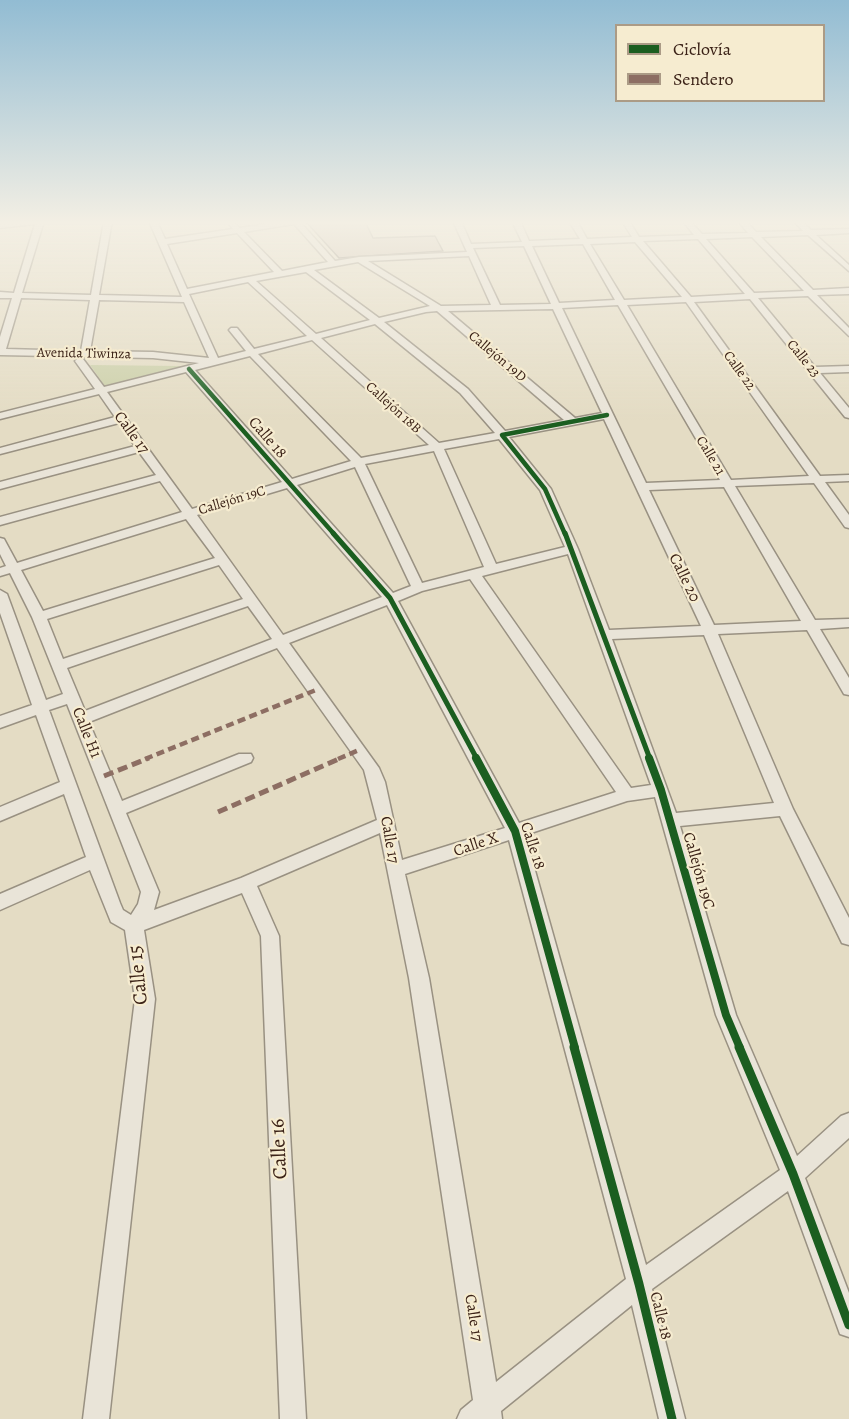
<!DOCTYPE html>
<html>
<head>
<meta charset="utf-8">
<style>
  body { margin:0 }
  #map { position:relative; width:849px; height:1419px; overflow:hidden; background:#e4dcc4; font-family:Alegreya,serif }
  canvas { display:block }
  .legend { position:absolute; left:615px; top:24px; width:210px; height:78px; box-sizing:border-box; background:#f6ecd0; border:2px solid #ab9b86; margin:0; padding:8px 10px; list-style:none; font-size:18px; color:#3b2217 }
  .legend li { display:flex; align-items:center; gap:12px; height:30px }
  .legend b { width:30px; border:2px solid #ab9b86 }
</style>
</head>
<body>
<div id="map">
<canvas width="849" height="1419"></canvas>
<ul class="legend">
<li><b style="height:8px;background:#1b5e20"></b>Ciclovía</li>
<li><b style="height:8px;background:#8d6e63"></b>Sendero</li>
</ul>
</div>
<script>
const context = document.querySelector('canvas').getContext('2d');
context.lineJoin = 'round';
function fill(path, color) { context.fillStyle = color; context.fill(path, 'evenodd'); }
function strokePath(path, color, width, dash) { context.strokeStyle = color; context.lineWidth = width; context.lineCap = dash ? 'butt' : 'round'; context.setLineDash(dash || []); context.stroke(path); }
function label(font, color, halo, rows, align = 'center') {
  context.font = font + ' Alegreya,serif'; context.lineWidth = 4.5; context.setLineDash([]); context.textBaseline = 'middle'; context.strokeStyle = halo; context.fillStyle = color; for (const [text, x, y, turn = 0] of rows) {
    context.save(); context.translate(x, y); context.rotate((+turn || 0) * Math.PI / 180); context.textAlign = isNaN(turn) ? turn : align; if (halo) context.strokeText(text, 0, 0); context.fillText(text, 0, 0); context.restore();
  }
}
fill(new Path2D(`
  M90 365 182 366 105 386Z`), '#cbcfa8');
const building = new Path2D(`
  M305 221H365L373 238 435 236 443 251 339 258Z`);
fill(building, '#cfc0af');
strokePath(building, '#80786b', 1.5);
const minor = new Path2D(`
  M18 221H44L22 293 91 295 104 221H112L99 295 182 297 149 221H157L165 239 233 229 229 224 233 222 240 228 283 221H303L301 223 335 261 359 257 467 252 453 221H461L471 244 522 242 512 221H520L529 241 580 239 569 221H577L587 239 632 237 622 221H629L639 237 694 235 683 221H690L702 234 748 233 738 221H746L756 232 803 231 794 221H802L811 230 849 229V233L816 235 849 265V271L808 235 761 237 813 290 849 288V294L817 295 849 328V336L808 296 758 298 815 367 849 366V372L820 373 849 408V418L845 417 750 299 694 302 820 476 849 475V481L825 482 849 515V528L845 527 814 483 735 486 815 620 849 619V627L820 629 849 678V695L844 694 807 630 718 634 793 809 849 918V945L842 943 780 816 680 826 736 1015 797 1156 841 1116 849 1113V1138L805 1178 849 1293V1337L840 1334 788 1191 652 1289 685 1419H659L632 1305 501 1411 502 1419H457L461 1410 473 1400 409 978 380 833 257 886 279 936 306 1419H280L261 936 242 893 144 930 155 999 109 1419H83L135 999 125 930 111 922 90 870 0 910V894L86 857 64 794 0 821V807L60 782 36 715 0 728V716L32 705 0 613V590L7 594 46 700 63 694 32 617 10 573 0 576V568L6 566 0 554V538L4 539 17 563 182 512 160 481 0 525V517L156 475 139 452 0 489V482L135 446 119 423 0 454V448L115 417 99 394 0 419V413L95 389 75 361 77 359H83L104 387 199 363 153 358 0 355V337L12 298H0V292L14 293 35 224 0 228V224ZM294 224 328 262 282 271 244 232ZM237 233 274 272 187 289 167 244ZM752 237 804 291 754 293 706 239ZM698 239 745 294 691 297 643 241ZM635 242 682 297 624 300 590 244ZM583 244 615 300 559 303 532 246ZM524 246 551 304 500 305 473 248ZM469 256 491 305 441 306 368 261ZM358 262 430 306 379 318 314 270ZM306 272 370 320 316 334 256 281ZM248 282 307 336 254 349 237 328H231L229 330 246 351 218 358 189 294ZM21 298 90 300 81 351 6 349ZM99 300 184 302 209 358 153 352 90 351ZM686 302 809 476 731 480 627 305ZM618 305 720 480 646 483 562 308ZM553 309 602 413 575 418 448 311ZM437 311 564 420 505 431 468 389 384 322 426 312ZM375 324 460 393 495 433 439 443 321 338ZM312 340 429 445 361 458 258 354ZM250 356 351 461 292 479 195 370ZM186 372 282 482 192 509 107 392ZM604 419 701 626 609 630 578 549 551 489 509 437ZM499 439 540 490 565 547 496 564 444 449ZM434 451 484 567 422 583 365 464ZM355 467 411 586 393 593 297 485ZM724 487 801 621 714 625 649 490ZM287 488 382 597 283 635 197 515ZM186 519 215 558 43 611 21 570ZM568 554 651 785 631 788 482 576ZM219 565 243 599 63 659 47 619ZM470 579 616 792 519 823 398 601 422 591ZM387 605 505 828 402 860 385 782 379 768 289 643ZM248 606 272 639 85 711 67 668ZM704 635 774 803 676 813 612 639ZM277 648 364 770 377 820 241 878 154 910 159 892 126 813 251 762 253 758 251 754H239L122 801 89 722ZM67 704 141 892 138 904 131 915 123 910 120 903 49 710ZM655 797 716 1015 780 1170 646 1265 525 835 627 801ZM509 840 626 1279 496 1382 429 978 405 874Z`);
strokePath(minor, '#999182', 3);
fill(minor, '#e9e4d8');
strokePath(new Path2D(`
  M145 759 316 690
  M338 759 359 750`), '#8d6e63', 4.5, [8, 4.5]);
strokePath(new Path2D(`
  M104 776 149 758
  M218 812 341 758`), '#8d6e63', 5, [10, 5]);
strokePath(new Path2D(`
  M189 369 334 534
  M565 534 545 489 502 435 607 415`), '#1b5e20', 4.5);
strokePath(new Path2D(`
  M333 533 390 598 477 759
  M565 533 650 759`), '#1b5e20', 5);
strokePath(new Path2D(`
  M476 758 515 831 575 1048
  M649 758 661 790 726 1015 740 1048`), '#1b5e20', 8);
strokePath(new Path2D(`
  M574 1047 639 1284 672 1419
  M739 1047 793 1174 849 1325`), '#1b5e20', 9);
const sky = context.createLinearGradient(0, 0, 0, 420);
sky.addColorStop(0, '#92bcd3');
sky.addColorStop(0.53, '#f3efe4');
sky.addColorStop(1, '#f3efe400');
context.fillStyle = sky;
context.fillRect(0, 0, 849, 420);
label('14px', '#3b2217', '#f6ecd0', [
  ["Avenida Tiwinza",84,354,1],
  ["Callejón 19D",497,357,40],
  ["Calle 23",803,359,51],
  ["Calle 22",739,371,54],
  ["Callejón 18B",393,408,42],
  ["Calle 21",710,456,59],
  ["Callejón 19C",232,501,-17]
]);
label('16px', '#3b2217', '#f6ecd0', [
  ["Calle 17",131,433,54],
  ["Calle 18",267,438,49],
  ["Calle 20",684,578,64],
  ["Calle H1",86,733,68],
  ["Calle 17",389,840,80],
  ["Calle X",476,845,-19],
  ["Calle 18",532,846,72],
  ["Callejón 19C",698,871,74],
  ["Calle 18",660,1316,76],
  ["Calle 17",473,1318,81]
]);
label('20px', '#3b2217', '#f6ecd0', [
  ["Calle 15",139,975,-96],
  ["Calle 16",280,1149,-93]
]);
</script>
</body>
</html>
